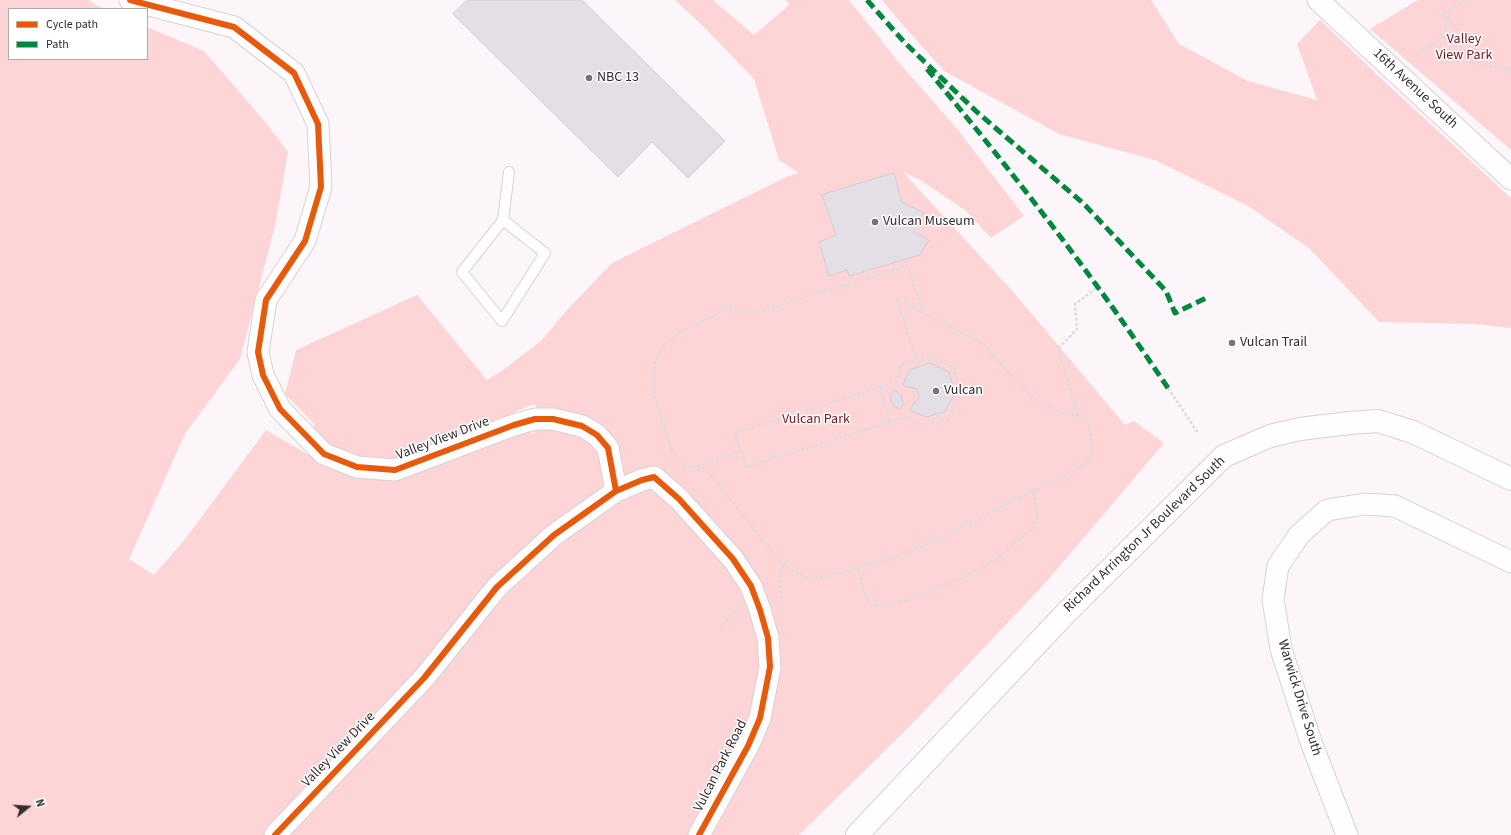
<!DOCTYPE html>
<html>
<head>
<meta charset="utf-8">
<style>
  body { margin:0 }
  #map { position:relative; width:1511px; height:835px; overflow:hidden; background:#fcf6fa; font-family:"Source Sans 3",sans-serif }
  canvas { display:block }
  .legend { position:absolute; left:8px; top:8px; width:140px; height:52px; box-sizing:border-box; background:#fff; border:1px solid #adabad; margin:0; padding:5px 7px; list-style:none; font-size:12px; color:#332d32 }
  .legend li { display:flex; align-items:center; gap:8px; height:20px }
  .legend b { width:20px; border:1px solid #adabad }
  .north { position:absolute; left:8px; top:787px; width:40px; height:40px; -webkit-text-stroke:3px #fff; paint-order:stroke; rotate:72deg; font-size:11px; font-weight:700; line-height:16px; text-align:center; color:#332d32 }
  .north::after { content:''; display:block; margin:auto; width:14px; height:18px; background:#332d32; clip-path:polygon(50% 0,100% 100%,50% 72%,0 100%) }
</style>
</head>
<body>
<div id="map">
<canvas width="1511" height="835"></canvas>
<ul class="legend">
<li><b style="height:5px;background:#e8590c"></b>Cycle path</li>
<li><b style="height:5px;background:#00873e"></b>Path</li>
</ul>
<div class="north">N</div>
</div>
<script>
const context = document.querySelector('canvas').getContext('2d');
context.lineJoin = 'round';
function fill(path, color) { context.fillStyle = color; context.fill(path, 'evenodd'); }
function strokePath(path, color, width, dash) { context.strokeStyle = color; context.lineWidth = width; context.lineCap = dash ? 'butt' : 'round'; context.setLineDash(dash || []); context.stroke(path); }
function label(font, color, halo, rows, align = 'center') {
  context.font = font + ' "Source Sans 3",sans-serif'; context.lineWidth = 3; context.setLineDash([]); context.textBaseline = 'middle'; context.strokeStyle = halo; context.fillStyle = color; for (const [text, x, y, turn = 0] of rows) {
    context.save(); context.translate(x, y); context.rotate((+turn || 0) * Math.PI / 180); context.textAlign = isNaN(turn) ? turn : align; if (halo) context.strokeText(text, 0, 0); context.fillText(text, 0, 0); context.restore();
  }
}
fill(new Path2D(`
  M0 0H89L97 6 105 9H9V59H147V27L204 51 267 124 288 152 275 226 240 359 185 434 129 559 154 575 186 538 266 430 309 455 314 424 285 394 296 350 417 295 487 380 503 370 541 341 568 309 612 263 786 177 799 173 779 160 754 79 701 24 675 0H713L754 35 789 5 786 0H849L902 66 958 130 1024 216 991 238 965 210 920 180 903 172 1015 294 1125 425 1134 421 1164 443 1048 580 909 727 799 835H0ZM536 404 534 434 525 430 493 423 526 407Z
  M882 0H1151L1179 44 1248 81 1317 100 1297 44 1320 20 1387 84 1511 198V328L1475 324 1379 322 1310 249 1248 206 1155 160 1059 134 944 71 902 24Z
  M1418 0H1511V150L1370 29Z`), '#fdd5d7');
const building = new Path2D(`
  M467 0H582L725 141 688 178 652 142 618 177 453 14Z
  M894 173 902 202 924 213 913 232 929 240 920 255 849 276 847 270 829 276 819 242 836 235 822 195Z
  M930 363 949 372 955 393 944 412 926 417 911 411 910 408 919 397 917 389 904 386 903 384 910 370Z
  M895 390 901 395 903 404 900 409 893 406 890 396Z`);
fill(building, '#e4dee6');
strokePath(building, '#d2ced2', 1);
const lane = new Path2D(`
  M503 220 545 253 502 321 462 272 503 220 509 172`);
const street = new Path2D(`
  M130 0 234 27 294 73 318 124 321 187 305 241 266 300 258 352 263 375 280 409 324 454 357 467 395 470 514 425 535 419H553L582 426 597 435 608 448 616 491
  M1318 0 1511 179
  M275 835 424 678 497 587 554 535 616 491 642 480 654 477 679 499 733 559 751 586 760 610 768 638 770 667 760 718 748 746 699 835
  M1347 835 1311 742 1281 649 1273 599 1278 566 1299 535 1327 510 1365 504 1395 506 1511 562`);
const secondary = new Path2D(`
  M857 835 1064 615 1224 456 1270 436 1300 429 1349 423 1378 421 1413 432 1511 479`);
strokePath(lane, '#d7d1d5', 12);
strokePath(street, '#d7d1d5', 23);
strokePath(secondary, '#d7d1d5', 24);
strokePath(new Path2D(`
  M1444 13 1473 51 1488 66 1511 70
  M1412 58 1447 35 1444 13 1467 0
  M880 387 896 381 902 364 916 360
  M1168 388 1198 433
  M1078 415 1058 349 1077 329 1075 304 1098 287
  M890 422 746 467 735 433 880 387 890 422 907 416 925 425 948 419 961 393 954 368 929 356 916 360 897 299 983 344 1029 395 1038 401 1065 414 1080 416 1089 426 1091 435 1092 453 1090 460 1058 480 1022 496 936 540 900 555 852 570 818 578 807 577 796 572 782 564 709 473 684 465 671 449 655 398 653 378 656 361 662 347 685 329 710 318 717 314 726 304 744 312 755 313 907 266 923 312
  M692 468 740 451
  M857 568 869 606 890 604 915 598 968 575 997 559 1036 525 1038 514 1033 491
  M781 598 780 586 782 564
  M719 628 737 609`), '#dddcdd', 2.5, [3, 2]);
strokePath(lane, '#fffefe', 10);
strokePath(street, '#fffefe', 21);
strokePath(secondary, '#fffefe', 22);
strokePath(new Path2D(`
  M867 0 905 43 978 113 1083 203 1166 291 1175 313 1208 297
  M927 69C986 140 1043 212 1097 286 1122 320 1145 354 1168 388`), '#00873e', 5, [10, 5]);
strokePath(new Path2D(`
  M130 0 234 27 294 73 318 124 321 187 305 241 266 300 258 352 263 375 280 409 324 454 357 467 395 470 514 425 535 419H553L582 426 597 435 608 448 616 491
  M275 835 424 678 497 587 554 535 616 491 642 480 654 477 679 499 733 559 751 586 760 610 768 638 770 667 760 718 748 746 699 835`), '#e8590c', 6);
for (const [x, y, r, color] of [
  [589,78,4,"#797378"],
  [875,222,4,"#797378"],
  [1232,343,4,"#797378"],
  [936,391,4,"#797378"]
]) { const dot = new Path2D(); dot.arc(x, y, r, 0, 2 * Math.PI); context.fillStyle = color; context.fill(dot); strokePath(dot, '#fff', 1.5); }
label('14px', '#711823', '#fff', [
  ["Valley",1464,40],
  ["View Park",1464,56],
  ["Vulcan Park",816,420]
]);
label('14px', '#332d32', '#fff', [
  ["NBC 13",597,78],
  ["Vulcan Museum",883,222],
  ["Vulcan Trail",1240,343],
  ["Vulcan",944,391]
], 'left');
label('14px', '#332d32', '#fff', [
  ["16th Avenue South",1415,89,43],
  ["Valley View Drive",443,439,-21],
  ["Richard Arrington Jr Boulevard South",1145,535,-44],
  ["Warwick Drive South",1299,698,73],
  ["Valley View Drive",339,750,-46],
  ["Vulcan Park Road",721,766,-63]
]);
</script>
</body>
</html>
